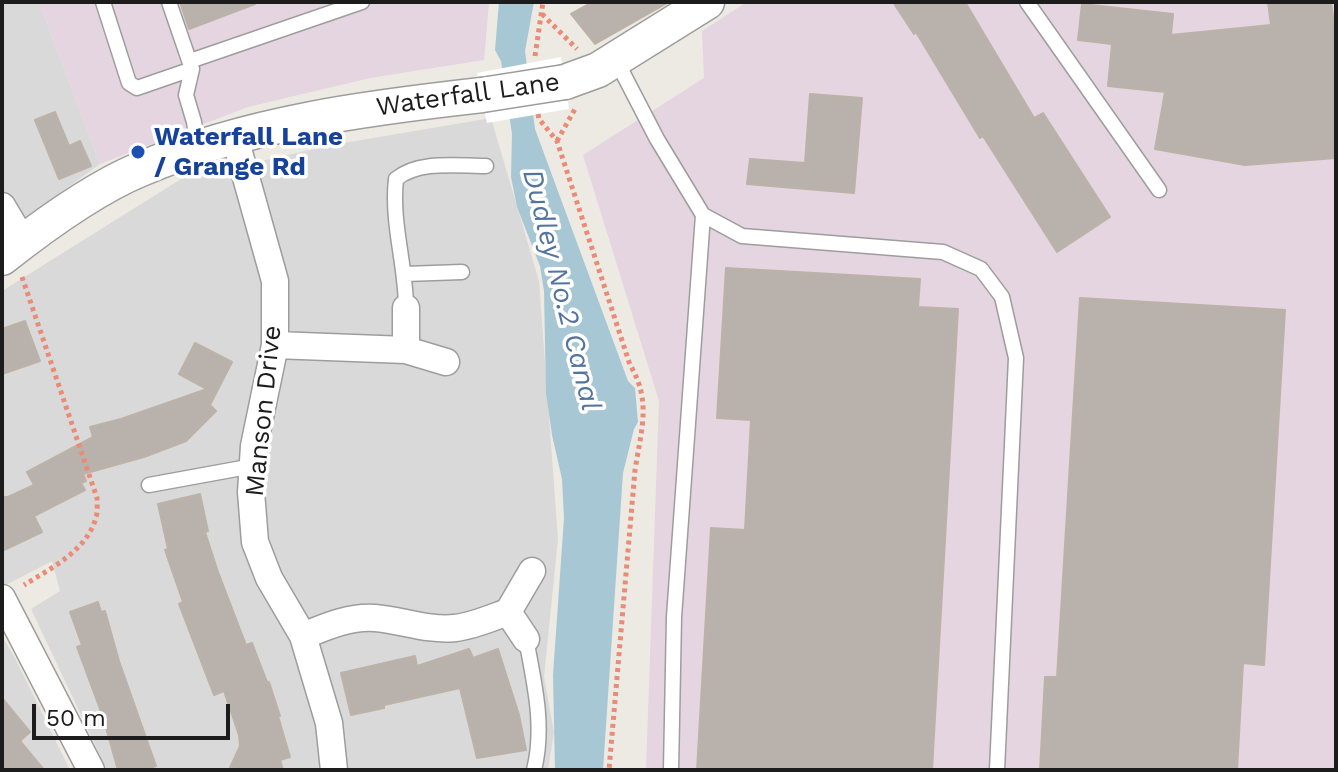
<!DOCTYPE html>
<html>
<head>
<meta charset="utf-8">
<style>
  body { margin:0 }
  #map { position:relative; width:1338px; height:772px; overflow:hidden; background:#eceae2; font-family:"Work Sans",sans-serif }
  canvas { display:block }
  .frame { position:absolute; inset:0; border:4px solid #1c1c1c; pointer-events:none }
  .scale { position:absolute; left:32px; top:704px; width:198px; height:36px; box-sizing:border-box; border:4px solid #1c1c1c; border-top:0; padding-left:10px; font-size:24px; line-height:28px; white-space:nowrap; color:#1c1c1c; -webkit-text-stroke:6px #fff; paint-order:stroke }
</style>
</head>
<body>
<div id="map">
<canvas width="1338" height="772"></canvas>
<div class="frame"></div>
<div class="scale">50 m</div>
</div>
<script>
const context = document.querySelector('canvas').getContext('2d');
context.lineJoin = 'round';
function fill(path, color) { context.fillStyle = color; context.fill(path, 'evenodd'); }
function strokePath(path, color, width, dash) { context.strokeStyle = color; context.lineWidth = width; context.lineCap = dash ? 'butt' : 'round'; context.setLineDash(dash || []); context.stroke(path); }
function label(font, color, halo, rows, align = 'center') {
  context.font = font + ' "Work Sans",sans-serif'; context.lineWidth = 7; context.setLineDash([]); context.textBaseline = 'middle'; context.strokeStyle = halo; context.fillStyle = color; for (const [text, x, y, turn = 0] of rows) {
    context.save(); context.translate(x, y); context.rotate((+turn || 0) * Math.PI / 180); context.textAlign = isNaN(turn) ? turn : align; if (halo) context.strokeText(text, 0, 0); context.fillText(text, 0, 0); context.restore();
  }
}
fill(new Path2D(`
  M2 2H39L100 164 2 235Z
  M491 118 539 281 558 539 544 677 554 732 548 770H107L31 609 60 591 52 561 2 587V291L181 179 332 145Z
  M2 636 15 658 70 770H2Z`), '#dad9d9');
fill(new Path2D(`
  M39 2H489L484 60 370 78 248 107 100 164Z
  M747 2H1336V770H646L659 401 583 155 704 78 702 31Z`), '#e4d5e0');
fill(new Path2D(`
  M499 2H534L525 51 535 129 628 381 635 388 638 422 634 429 623 473 603 770H555L553 675 564 518 562 479 552 435 546 393 544 291 540 266 517 207 511 177 512 134 501 61 495 50Z`), '#a7c7d5');
fill(new Path2D(`
  M561 57 569 109 487 123 477 73Z`), '#fff');
const building = new Path2D(`
  M180 2H255V4L189 29Z
  M593 2H669L595 44 571 14Z
  M893 2H965L1034 118 1043 113 1110 217 1057 252 983 136 980 138 916 32 914 34Z
  M1268 2H1331L1336 40V158L1245 165 1155 149 1165 92 1108 86 1112 44 1078 40 1082 4 1173 14 1171 35 1271 25Z
  M810 94 862 98 854 193 747 184 750 159 805 163Z
  M55 112 69 146 80 141 91 166 59 179 35 120Z
  M726 268 920 279 918 307 958 309 932 770H697L711 528 745 530 751 420 717 418Z
  M1080 298 1285 310 1264 665 1243 663 1237 770H1040L1045 677H1057Z
  M25 321 40 361 2 374V329Z
  M195 343 232 362 210 405 216 411 186 441 144 457 83 474 86 481 81 483 85 490 34 516 42 532 2 551V497H8L34 485 27 472 93 437 90 427 121 419 207 389 179 374Z
  M200 494 208 531 205 532 218 572 246 645 252 643 267 682H269L280 716H278L290 757 280 760 283 770H229L240 746 239 735 224 691 214 695 179 604 183 602 165 550 168 549 158 504Z
  M98 602 101 612 105 611 119 661 156 766 144 770H118L103 717 77 647 82 645 70 612Z
  M469 649 473 658 498 649 519 715 526 750 477 758 460 688 384 705V708L351 715 341 673 415 656 417 666Z
  M2 698 30 732 20 741 44 770H2Z`);
fill(building, '#b9b2ac');
strokePath(building, '#bcb2a7', 2);
const service = new Path2D(`
  M103 2 129 83 137 88 192 69
  M169 2 192 69 186 95 194 122 198 147
  M1027 2 1159 190
  M616 60 657 139 703 215 742 236 943 252 981 269 1002 297 1016 358 997 770
  M190 61 362 2
  M405 274 462 272
  M406 308C406 265 391 223 396 179 419 160 457 166 486 166
  M149 485 253 466
  M526 639C534 682 545 726 534 770
  M671 770 674 617 703 215`);
const minor = new Path2D(`
  M235 138 275 281V345L254 446 251 492 255 542 269 578 303 636 329 723 334 770
  M2 206 24 243
  M406 308V350
  M275 345 406 350 446 362
  M2 598 91 770
  M303 636C325 627 350 616 375 618 401 620 428 631 455 628 473 626 491 618 508 612
  M526 639 508 612 532 571`);
const tertiary = new Path2D(`
  M565 82 598 70 707 2
  M2 258C40 228 97 187 141 169 249 123 366 108 482 95`);
strokePath(service, '#9d9d9d', 17);
strokePath(minor, '#9d9d9d', 29);
strokePath(tertiary, '#9d9d9d', 37);
strokePath(new Path2D(`
  M542 14 577 49
  M535 56 543 2
  M538 114 539 119 557 141 630 365C652 401 641 431 635 470L609 770
  M557 141 575 109
  M22 277 97 498C97 504 98 512 96 517 88 550 50 569 24 585`), '#e98b76', 5, [4, 4]);
strokePath(service, '#fff', 14);
strokePath(minor, '#fff', 26);
strokePath(tertiary, '#fff', 34);
const tertiaryBridge = new Path2D(`
  M482 95 565 82`);
strokePath(tertiaryBridge, '#9d9d9d', 37, []);
strokePath(tertiaryBridge, '#fff', 34);
for (const [x, y, r, color] of [
  [138,152,8,"#1a4fb4"]
]) { const dot = new Path2D(); dot.arc(x, y, r, 0, 2 * Math.PI); context.fillStyle = color; context.fill(dot); strokePath(dot, '#fff', 3); }
label('26px', '#1c1c1c', '#fff', [
  ["Waterfall Lane",468,95,-8],
  ["Manson Drive",264,411,-84]
]);
label('bold 26px', '#164399', '#fff', [
  ["Waterfall Lane",154,137],
  ["/ Grange Rd",154,167]
], 'left');
label('italic 28px', '#5474a0', '#fff', [
  ["Dudley No.2 Canal",561,290,76]
]);
</script>
</body>
</html>
